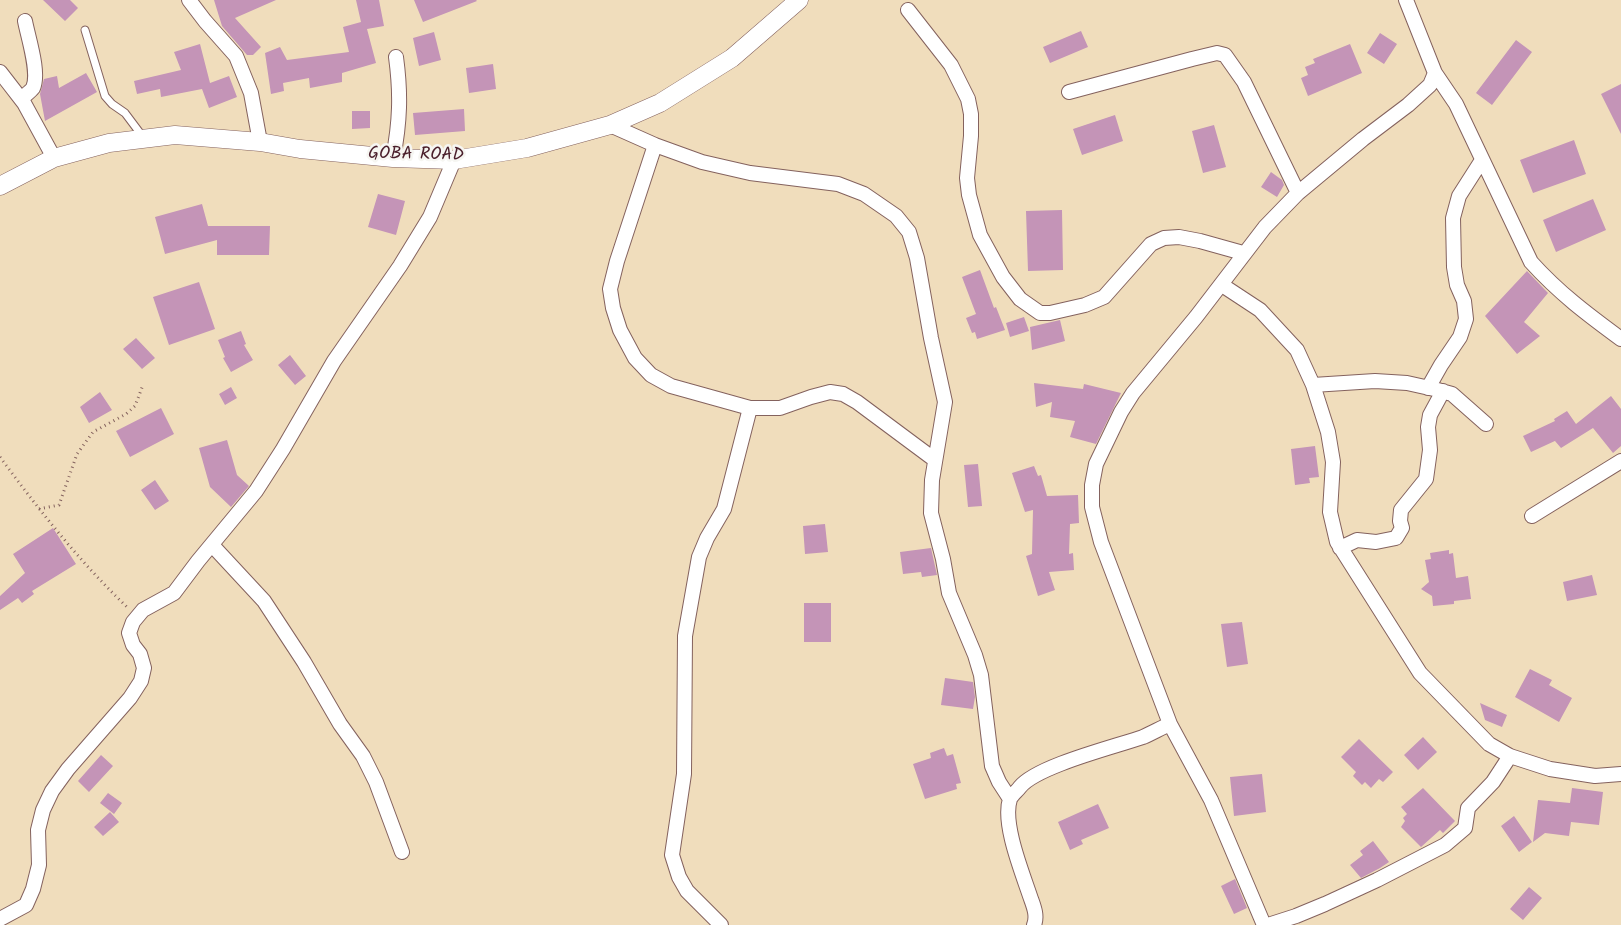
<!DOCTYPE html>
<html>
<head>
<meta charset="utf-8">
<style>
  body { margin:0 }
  canvas { display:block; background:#f0ddbc }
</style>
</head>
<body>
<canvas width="1621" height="925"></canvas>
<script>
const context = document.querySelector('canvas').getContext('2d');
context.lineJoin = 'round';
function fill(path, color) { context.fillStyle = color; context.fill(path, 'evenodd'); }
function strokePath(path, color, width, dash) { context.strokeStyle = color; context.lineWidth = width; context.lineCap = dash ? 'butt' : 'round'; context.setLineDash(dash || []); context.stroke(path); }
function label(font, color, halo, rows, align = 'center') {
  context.font = font + ' Kalam,sans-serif'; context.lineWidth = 5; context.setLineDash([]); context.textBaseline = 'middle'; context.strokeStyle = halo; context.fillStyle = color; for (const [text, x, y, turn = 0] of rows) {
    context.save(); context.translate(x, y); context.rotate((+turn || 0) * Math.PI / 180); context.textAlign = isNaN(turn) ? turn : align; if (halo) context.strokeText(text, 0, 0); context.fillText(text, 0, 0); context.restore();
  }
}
fill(new Path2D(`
  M43 0H70L78 8 65 21Z
  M214 0H276L235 18 261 47 253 55H247L222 26Z
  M356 0H379L384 26 367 29 376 63 342 73V82L310 88 309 78 283 83 284 91 271 94 265 53 280 47 287 60 349 52 343 27 361 22Z
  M414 0H476L477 1 423 22Z
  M1081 31 1088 47 1050 63 1043 47Z
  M434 32 441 60 419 66 413 38Z
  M1380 33 1397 44 1384 64 1367 53Z
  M1516 40 1532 52 1492 105 1476 93Z
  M200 44 210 83 229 76 237 97 209 108 202 89 161 97 160 89 137 94 134 81 181 70 174 52Z
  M1350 44 1362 73 1308 96 1301 78 1308 75 1305 67 1315 63 1313 59Z
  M493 64 496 89 469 93 466 68Z
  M86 73 97 92 45 121 40 94 44 79 57 76 59 88Z
  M1621 84V134L1601 94Z
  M464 109 465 131 415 135 413 113Z
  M352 111H370V128L352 129Z
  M1115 115 1123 141 1082 155 1073 129Z
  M1214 125 1226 167 1203 173 1192 131Z
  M1574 140 1586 174 1533 193 1520 160Z
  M1271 172 1282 180 1284 185 1277 197 1261 187Z
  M378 194 405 201 396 235 368 227Z
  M1593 199 1606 230 1556 252 1543 220Z
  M202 204 208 226H270L269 255H217V240L165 254 155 217Z
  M1062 210 1063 270 1028 271 1026 211Z
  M980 270 994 308 996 307 1005 330 977 339 975 332 972 333 966 318 976 314 962 277Z
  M1527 271 1548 293 1524 322 1540 336 1517 354 1485 316Z
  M199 282 215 329 169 345 153 297Z
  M1024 317 1029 331 1010 337 1006 323Z
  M1060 320 1065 341 1032 350 1030 327Z
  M241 331 246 344 244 345 253 360 231 372 223 358 225 357 218 340Z
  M136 338 155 358 142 369 123 349Z
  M290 355 306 376 295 385 278 365Z
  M1034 383 1083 389 1084 384 1121 393 1096 444 1070 437 1075 421 1050 417 1052 402 1036 407Z
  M231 387 237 398 225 405 219 394Z
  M100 392 112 410 89 423 80 407Z
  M1611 396 1621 409V446L1613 453 1593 428 1561 448 1555 441 1557 440 1531 452 1523 436 1555 421 1554 419 1567 411 1576 424Z
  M161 408 174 434 130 457 116 431Z
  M227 440 237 475 249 486 231 507 210 487 199 448Z
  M1315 446 1319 477 1309 478 1310 483 1295 485 1291 449Z
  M978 464 982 506 968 507 964 465Z
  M1034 466 1038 476 1041 475 1047 496 1078 495 1079 523 1070 524 1069 554 1073 553 1074 570 1049 572 1055 590 1038 596 1026 556 1032 554 1033 510 1025 512 1012 473Z
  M155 480 169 501 155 510 141 490Z
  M825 524 828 552 805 554 803 526Z
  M53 528 76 564 32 591 34 594 22 603 18 598 0 610V596L25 573 13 554Z
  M931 548 937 575 922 577 921 572 903 574 900 552Z
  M1449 550V554L1453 553 1456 578 1468 576 1471 599 1454 601V604L1433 606 1432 596 1421 589 1429 582 1425 560 1431 559 1430 553Z
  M1592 575 1597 595 1567 601 1563 582Z
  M804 603H831V642H804Z
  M1242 622 1248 664 1227 667 1221 624Z
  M1530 669 1552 680 1549 685 1572 698 1559 722 1515 697Z
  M945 678 973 682 975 697 973 709 941 705Z
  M1480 703 1507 715 1502 727 1485 720Z
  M1423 737 1437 752 1418 770 1404 755Z
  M1359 739 1393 772 1383 782 1379 779 1371 788 1365 782 1362 785 1353 776 1356 772 1341 757Z
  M944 748 947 756 953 754 961 783 956 784 957 789 925 799 913 764 931 758 930 753Z
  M101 755 113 766 89 792 78 781Z
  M1262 774 1266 812 1234 816 1230 777Z
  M1423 788 1455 821 1443 833 1440 830 1421 847 1401 827 1405 821 1403 818 1407 814 1401 807Z
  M1572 788 1603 792 1599 825 1571 822 1569 836 1545 833 1533 842 1538 800 1570 803Z
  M108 793 122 803 114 814 100 803Z
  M1098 804 1109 828 1081 840 1083 844 1070 850 1058 822Z
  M110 812 119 822 103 836 94 827Z
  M1514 816 1532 842 1519 852 1501 826Z
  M1373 841 1389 862 1380 868 1361 878 1350 865 1363 855 1360 851Z
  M1235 879 1247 908 1234 914 1221 886Z
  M1529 887 1542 898 1523 920 1510 909Z`), '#c494b7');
const service = new Path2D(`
  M85 30 105 96 112 104 125 113 143 137`);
const minor = new Path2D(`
  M189 0 205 21 236 56 251 93 260 142
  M908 10 951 65 968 99 971 114V136L967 178 969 195 980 235 1003 277 1020 299 1040 313H1050L1085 305 1104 297 1151 244 1164 238 1179 237 1200 241 1243 253
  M0 72 24 103 54 158
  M1435 73 1456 104 1531 262C1559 293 1587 314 1621 339
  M1069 92 1192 59 1217 53 1225 55 1244 82 1298 193
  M21 99C25 95 30 92 33 88 40 73 28 37 25 21
  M610 125 655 145 702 162 750 173 838 184 864 194 896 216 909 232 917 258 931 338 945 402 932 480 931 513 943 559 949 593 975 655 981 675 992 766 999 782 1010 799
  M655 145 617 261 610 289 613 308 620 330 635 358 651 375 671 386 750 408H780L811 397 830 392 843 394 857 402 935 460
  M393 158C400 122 401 94 396 57
  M1222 285 1260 310 1297 350 1313 385 1328 432 1333 462 1330 512 1337 542 1420 673 1489 744 1510 756 1550 769 1595 776 1621 774
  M1313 385 1375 381 1407 383 1434 389 1452 394 1486 424
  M1428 388 1441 365 1460 337 1466 319 1464 301 1457 285 1454 267 1453 218 1459 196 1482 160
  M1532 516 1621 461
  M212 545 264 601 304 662 340 724 363 756 376 782 402 852
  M1340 548 1357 540 1376 542 1396 538 1402 528 1400 521 1401 510 1426 479 1430 450 1428 427 1430 415 1443 391
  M0 919 26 905 33 889 39 865 38 830 43 810 52 791 68 769 130 698 141 681 144 668 140 654 133 645 129 633 133 622 143 610 174 593 198 561 256 491 283 449 334 361 400 266 430 217 454 160
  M721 925 687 891 679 877 672 855 684 774 685 636 699 557 707 538 724 509 750 408
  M1034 925C1038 915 1033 905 1030 896 1022 872 1002 823 1010 799 1012 795 1017 791 1020 787 1037 766 1114 747 1143 737 1152 733 1161 728 1170 724
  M1264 925 1211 800 1170 724 1101 542 1092 507V485L1096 464 1121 412 1133 393 1196 317 1265 227 1298 193 1363 139 1408 105 1430 85 1435 73 1406 0
  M1268 925 1296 916 1325 904 1377 880 1445 845 1465 828 1468 808 1493 782 1510 756`);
const tertiary = new Path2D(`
  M0 186 54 158 109 143 175 135 260 142 300 149 393 158 454 160 527 148 610 125 660 103 732 58 799 0`);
strokePath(service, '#84625e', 9);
strokePath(minor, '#84625e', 16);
strokePath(tertiary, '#84625e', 19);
strokePath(new Path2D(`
  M0 457C39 510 79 561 127 607
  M39 509 59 505 77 454 93 432 126 414 135 406 143 385`), '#84625e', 3, [1, 4]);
strokePath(service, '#fff', 7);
strokePath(minor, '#fff', 14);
strokePath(tertiary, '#fff', 18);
label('18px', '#4a1f2b', '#f6f6f2', [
  ["GOBA ROAD",416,156,1]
]);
</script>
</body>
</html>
